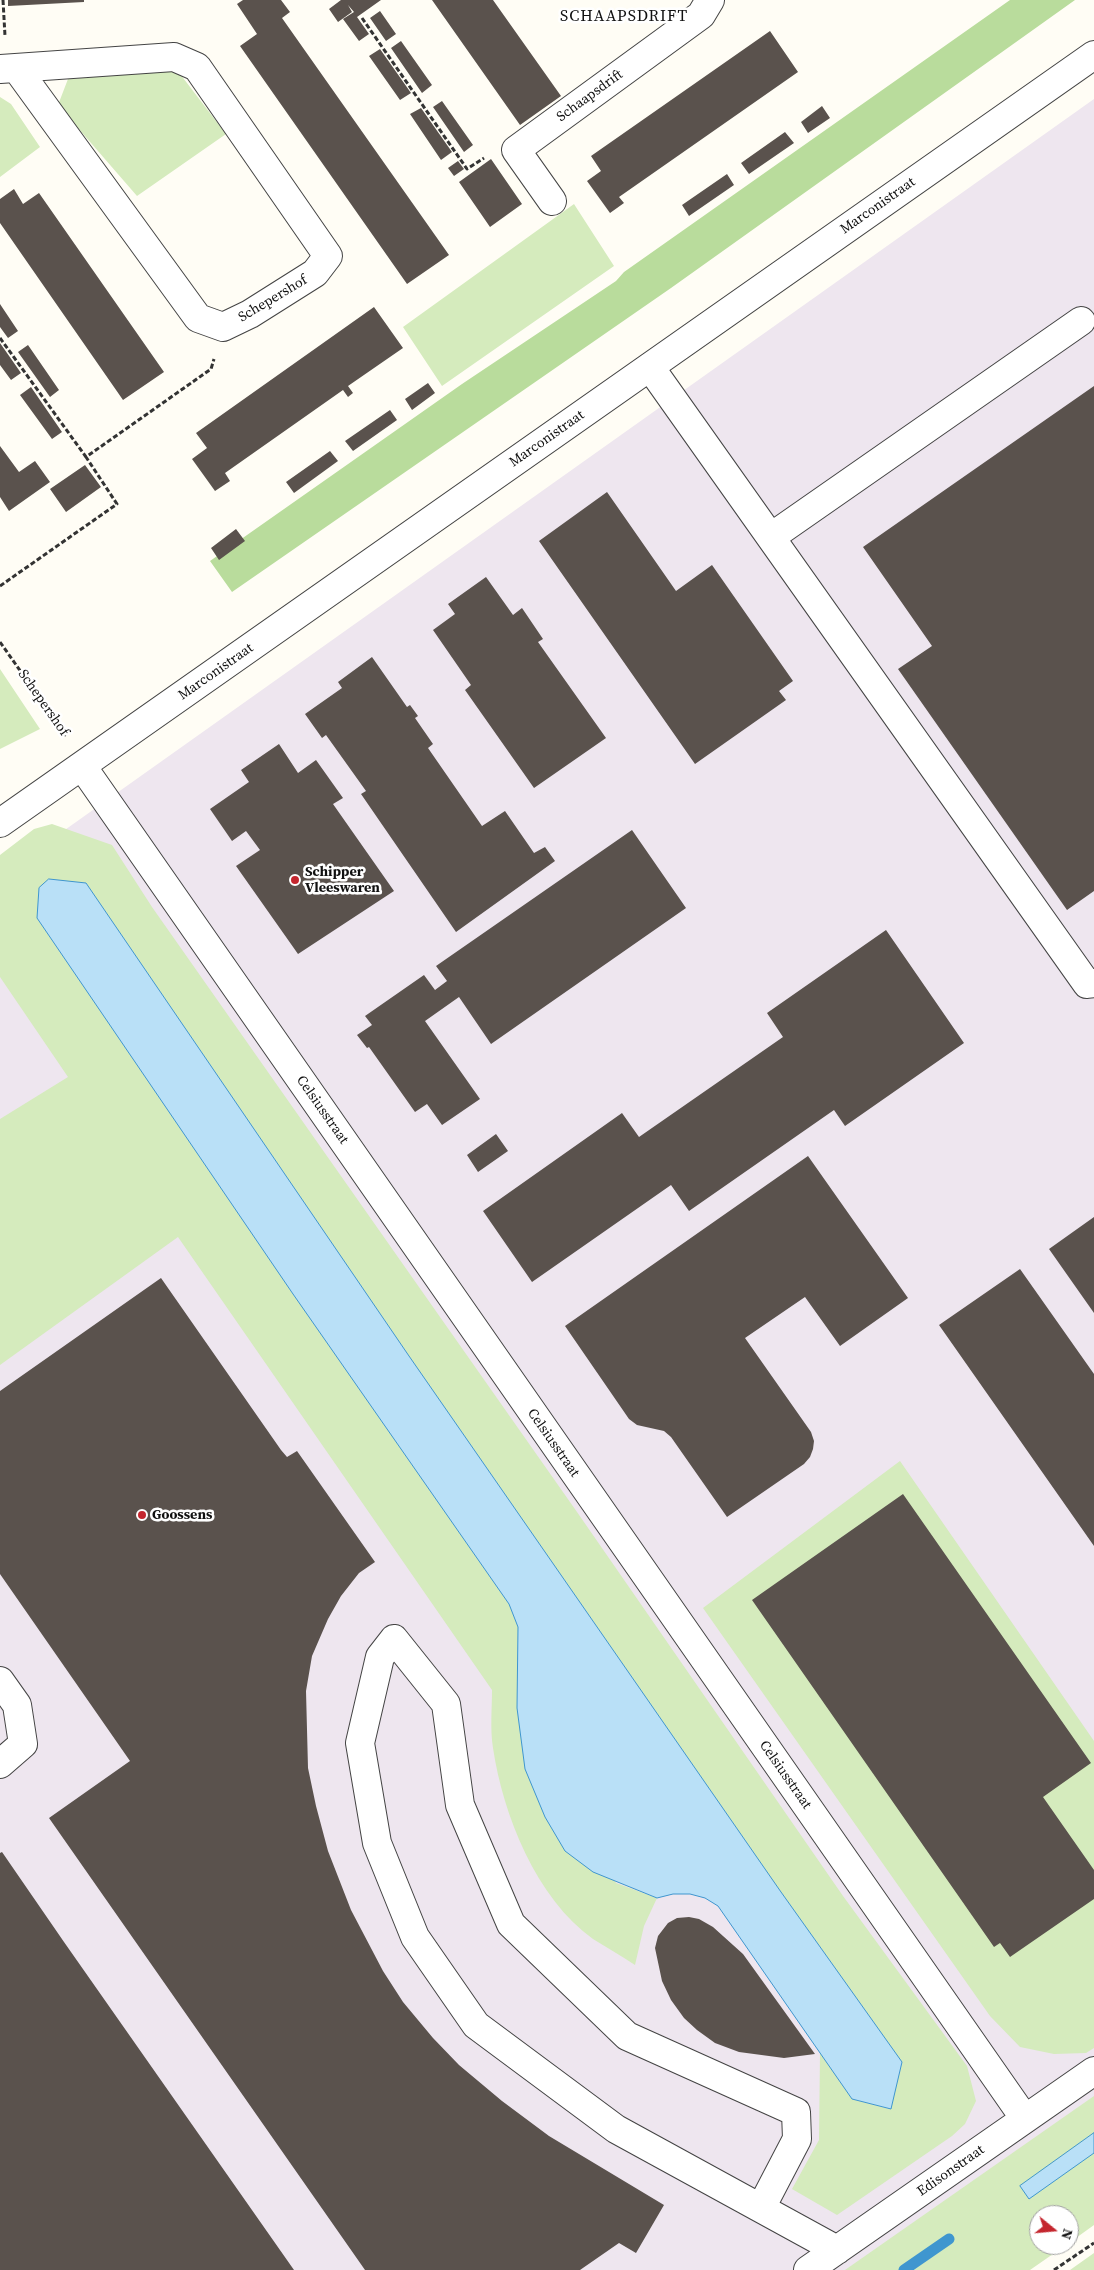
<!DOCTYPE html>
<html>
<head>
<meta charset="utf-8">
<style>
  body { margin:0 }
  #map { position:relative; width:1094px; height:2270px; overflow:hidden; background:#fffdf5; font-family:"Source Serif 4",serif }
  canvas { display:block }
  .north { position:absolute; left:1029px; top:2205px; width:50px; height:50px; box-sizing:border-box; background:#fff; border:1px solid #a0a0a0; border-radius:50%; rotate:107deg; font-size:14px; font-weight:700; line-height:20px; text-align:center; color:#111 }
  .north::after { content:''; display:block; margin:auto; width:18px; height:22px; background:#c4262e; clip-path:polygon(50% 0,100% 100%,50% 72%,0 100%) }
</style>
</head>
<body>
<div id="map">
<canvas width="1094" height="2270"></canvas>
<div class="north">N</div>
</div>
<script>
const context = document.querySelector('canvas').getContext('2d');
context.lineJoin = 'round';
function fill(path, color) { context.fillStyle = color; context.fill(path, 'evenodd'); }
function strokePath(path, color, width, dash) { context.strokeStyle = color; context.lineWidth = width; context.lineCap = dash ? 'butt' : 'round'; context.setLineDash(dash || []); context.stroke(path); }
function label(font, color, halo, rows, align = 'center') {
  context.font = font + ' "Source Serif 4",serif'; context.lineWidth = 5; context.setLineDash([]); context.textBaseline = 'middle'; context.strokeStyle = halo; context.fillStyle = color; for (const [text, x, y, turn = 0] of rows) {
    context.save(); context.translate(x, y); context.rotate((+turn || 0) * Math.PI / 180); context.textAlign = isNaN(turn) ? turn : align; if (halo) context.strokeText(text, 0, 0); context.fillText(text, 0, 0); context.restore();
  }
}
fill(new Path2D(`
  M1094 99V2142L904 2270H0V876Z`), '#eee6ef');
fill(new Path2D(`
  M177 70 226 134 137 196 58 105 68 79Z
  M0 97 11 104 40 147 0 177Z
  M574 204 614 266 442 386 403 327Z
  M0 669 40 729 0 749Z
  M52 824 112 845 152 907 577 1512 843 1896 967 2066 976 2101 965 2124 952 2136 837 2215 792 2189 819 2140 820 2053 852 2099 890 2109 902 2062 781 1892 409 1356 86 883 37 918 293 1294 509 1604 518 1627 517 1708 616 1883 657 1898 644 1926 635 1965C622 1956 607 1948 593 1939 536 1898 503 1815 493 1748 490 1729 492 1709 492 1690L178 1237 0 1365V1119L68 1077 0 977V855L34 829Z
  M900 1461 1094 1741V2048L1086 2053 1054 2054 1020 2047 990 2016 703 1608Z
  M1094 2096V2225L1069 2243V2215H1039V2245H1066L1030 2270H845Z
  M1094 2253V2270H1070Z`), '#d5ebbd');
fill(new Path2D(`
  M1010 0H1075L671 288 232 592 210 561 462 384 616 281 624 272Z`), '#b9dc9c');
const water = new Path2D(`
  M49 879 86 883 409 1356 781 1892 902 2062 891 2109 852 2099 718 1906 705 1898 690 1894H673L657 1898 593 1872 565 1851 545 1817 525 1769 517 1708 518 1627 509 1604 293 1294 37 918 39 888Z
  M1094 2133V2153L1029 2199 1020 2186Z`);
fill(water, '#b9e0f7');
strokePath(water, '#3f96cf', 1);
strokePath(new Path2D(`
  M904 2270 949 2239`), '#3f96cf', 11);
fill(new Path2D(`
  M8 0H84V2L8 6Z
  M243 0H281L290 12 282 18 449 255 407 284 240 46 257 34 237 4Z
  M341 0H381L357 17 369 34 359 41 343 19 354 12 348 5 352 12 338 22 329 9Z
  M432 0H493L561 96 520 125Z
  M380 11 396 34 386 41 370 18Z
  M770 31 798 72 619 197 624 203 610 213 587 181 601 171 591 156Z
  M401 41 432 85 422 93 391 48Z
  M380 49 411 93 400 100 369 56Z
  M442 101 473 145 464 152 433 107Z
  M822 106 830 118 808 133 801 122Z
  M421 108 452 152 441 160 410 114Z
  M785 132 794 143 749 174 741 163Z
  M491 159 522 204 490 227 459 182Z
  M458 161 464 169 454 176 448 168Z
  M727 174 734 185 689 216 682 205Z
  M14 189 23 204 39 193 164 372 123 400 0 223V199Z
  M0 304 18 331 8 338 0 327Z
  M374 307 403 348 348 386 353 393 348 397 343 390 225 473 230 481 215 491 192 459 207 448 196 433Z
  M0 343 21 373 11 380 0 365Z
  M28 345 59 390 50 397 18 352Z
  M428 383 435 393 412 410 405 399Z
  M1094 386V891L1067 910 898 669 932 646 863 547Z
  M31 387 62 432 52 439 20 395Z
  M390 410 397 420 353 451 345 441Z
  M0 446 19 472 35 461 50 482 9 511 0 497Z
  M330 451 338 461 294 493 286 482Z
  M85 465 101 487 66 512 50 489Z
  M607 492 676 591 712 565 793 681 779 691 786 700 695 764 539 541Z
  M236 529 245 541 219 560 211 548Z
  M486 577 513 615 522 608 543 639 538 642 606 738 534 788 465 690 471 685 433 630 455 614 448 604Z
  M372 657 407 707 410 705 418 716 415 718 433 744 428 748 482 826 505 811 534 853 545 847 555 861 456 932 361 794 366 791 326 735 322 738 305 714 342 688 338 682Z
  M279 744 298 773 316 760 343 798 333 804 394 891 298 954 236 866 260 850 246 831 232 841 210 809 249 782 241 770Z
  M632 830 686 908 491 1044 459 997 425 1021 480 1099 442 1125 427 1104 415 1112 369 1047 367 1048 357 1035 372 1025 365 1016 424 975 435 990 447 981 436 966Z
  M886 930 964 1043 845 1126 834 1110 689 1211 671 1185 532 1282 483 1211 622 1113 639 1137 783 1037 767 1013Z
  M496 1134 508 1151 478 1172 467 1155Z
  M808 1156 908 1298 840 1346 805 1297 745 1338 811 1432 814 1441 813 1449 810 1457 804 1464 727 1517 671 1437 664 1431 637 1425 629 1419 565 1326Z
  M1094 1217V1313L1049 1249Z
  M1020 1269 1094 1374V1546L939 1325Z
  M161 1278 281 1450 287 1457 297 1451 375 1562 359 1573 341 1596 328 1619 312 1656 306 1691 308 1768 316 1806 328 1851 351 1910 383 1971 403 2002 433 2038 459 2065 502 2101 549 2136 664 2205 636 2253 619 2243 580 2270H365L49 1818 130 1761 0 1574V1391Z
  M903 1494 1091 1763 1043 1797 1094 1870V1899L1010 1957 1000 1943 994 1947 752 1600Z
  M2 1852 64 1942 294 2270H0V1853Z
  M689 1917 699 1919 713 1927 743 1954 815 2054 784 2058 739 2052 715 2043 697 2030 684 2018 671 2000 662 1981 655 1948 658 1936 668 1923 677 1918Z`), '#5a524d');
const minor = new Path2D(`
  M0 69 174 57 197 67 328 256 315 273 250 314 223 327 198 318 17 69
  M552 201 516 150 701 15 710 0
  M650 367 1087 984 1094 983
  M771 537 1081 321
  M82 766 1025 2119
  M0 823 1094 55
  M0 1681 17 1705 23 1744 0 1764
  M761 2208 797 2139 796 2112 627 2036 511 1924 460 1805 446 1704 394 1639 380 1657 360 1743 377 1843 415 1937 476 2025 616 2129 837 2250
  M808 2270 1094 2071`);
strokePath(minor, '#444', 30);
strokePath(new Path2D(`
  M3 0 5 36
  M362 18 467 169 484 158
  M0 338 86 457
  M0 586 117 504 86 457 211 369 214 359
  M0 642 66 736
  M1054 2270 1094 2243`), '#333', 3, [5, 2.5]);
strokePath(minor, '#fff', 28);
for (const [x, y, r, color] of [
  [295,880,5,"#c4262e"],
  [142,1515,5,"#c4262e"]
]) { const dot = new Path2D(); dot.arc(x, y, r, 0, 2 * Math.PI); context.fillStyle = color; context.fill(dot); strokePath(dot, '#fff', 2); }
label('14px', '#111', '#fff', [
  ["Schaapsdrift",590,96,-36],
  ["Marconistraat",878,206,-35],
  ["Schepershof",273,299,-31],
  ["Marconistraat",547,439,-35],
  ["Marconistraat",216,672,-35],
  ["Schepershof",43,703,55],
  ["Celsiusstraat",322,1110,55],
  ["Celsiusstraat",553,1443,55],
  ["Celsiusstraat",785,1775,55],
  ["Edisonstraat",951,2171,-35]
]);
label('bold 14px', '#111', '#fff', [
  ["Schipper",305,872],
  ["Vleeswaren",305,888],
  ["Goossens",152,1515]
], 'left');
context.letterSpacing = '1px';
label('16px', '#111', '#fff', [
  ["SCHAAPSDRIFT",624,17]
]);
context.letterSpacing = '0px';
</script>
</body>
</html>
